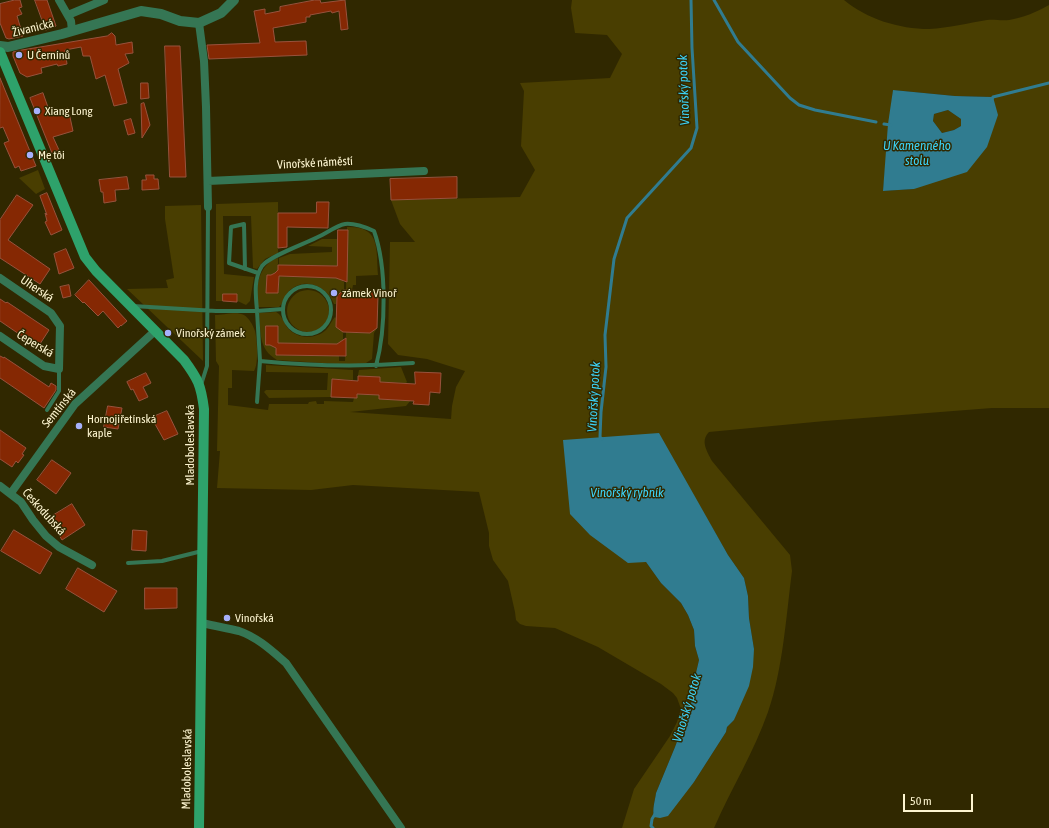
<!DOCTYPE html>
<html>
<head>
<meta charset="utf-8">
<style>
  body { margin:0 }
  #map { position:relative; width:1049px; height:828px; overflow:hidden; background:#302800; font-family:"Asap Condensed",sans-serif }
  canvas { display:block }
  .scale { position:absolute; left:903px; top:794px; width:70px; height:18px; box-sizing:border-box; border:2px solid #fdf5d0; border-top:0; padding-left:5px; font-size:12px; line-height:14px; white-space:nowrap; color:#fdf5d0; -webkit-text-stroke:3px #302800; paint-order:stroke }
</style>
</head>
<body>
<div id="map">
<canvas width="1049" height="828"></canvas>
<div class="scale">50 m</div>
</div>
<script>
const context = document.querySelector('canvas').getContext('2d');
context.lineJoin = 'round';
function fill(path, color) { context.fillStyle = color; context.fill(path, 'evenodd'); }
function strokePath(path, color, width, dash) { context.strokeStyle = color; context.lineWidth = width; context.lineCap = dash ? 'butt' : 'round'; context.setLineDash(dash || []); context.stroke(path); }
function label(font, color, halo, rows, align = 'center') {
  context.font = font + ' "Asap Condensed",sans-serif'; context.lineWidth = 3; context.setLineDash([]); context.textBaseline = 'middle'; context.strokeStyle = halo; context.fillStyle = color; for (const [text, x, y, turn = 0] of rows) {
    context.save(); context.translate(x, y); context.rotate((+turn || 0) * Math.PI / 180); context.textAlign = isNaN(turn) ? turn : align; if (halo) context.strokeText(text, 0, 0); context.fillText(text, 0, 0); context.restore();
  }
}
fill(new Path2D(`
  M572 0H844C867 19 899 29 929 29 949 28 968 23 987 20 994 19 1001 21 1009 20 1022 18 1037 12 1049 5V408H992L825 421 709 432C700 441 707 451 712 461L790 555 792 571C786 617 783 669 768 712 754 752 731 789 714 828H622L634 789 670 736 677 722 681 709 677 698 673 693 661 684 598 647 555 628 526 626 520 624 516 620 515 612 508 581 493 560 489 546V533L479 492 353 485 311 490 217 488 220 451H217L219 366 216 361 215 315C223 315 237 311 244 315 249 318 253 325 255 331 257 339 259 364 254 371L232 370V388H228V405L268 410 269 404H308L309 402 316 401 317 404H324V401L353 402 354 398H357V394L379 395V399L411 400 406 406 350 412 451 419 452 406 456 387 465 371 427 359 398 355 388 344 390 242H415L400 224 391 200 520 197 535 170 521 146 524 91 520 83 610 78 622 54 607 35 575 33 571 8ZM893 90 955 96 993 97 914 189 883 191ZM688 486 728 555 744 578 748 596 749 618 754 649 734 720 727 727 726 732 694 782 654 817C652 809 655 801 656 793L675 747 693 698 698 684 695 677 699 660 695 646 694 630 688 615 681 603 661 583 646 562Z
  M948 110 961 119V126L954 130 942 133 933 121 934 114Z
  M38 170 45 189 36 194 19 178Z
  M278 202V253L265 259 257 269 253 268 251 216H223L224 274 254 277 250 301 246 305 223 294V301H216V204Z
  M201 205 203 360V361L127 289 168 288 166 280 174 278 165 219V206Z
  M347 227C381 226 376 249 378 275L356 276V285H353L352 290H346Z
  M322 239H338L340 266 279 265V258L290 254 332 252V247L308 246Z
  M278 258V271L273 275H267V293H278L279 276 340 278V279L344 282V290L340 295H337L336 304H334C327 286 305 276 289 291 285 296 284 303 279 307H258C255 289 258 264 278 258Z
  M287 311a21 21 0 1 1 42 0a21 21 0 1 1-42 0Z
  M276 312C282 315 283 321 287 327 296 339 315 340 326 330 330 326 331 321 335 317L336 318 339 329 343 332V340L339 344 278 343V326H266V344C273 345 276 347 277 355L339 356V361H345L346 332 367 333 374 328H377L374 333 372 359 366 363 352 365 277 360C258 349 261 332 259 313Z
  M266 365 353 370V380L332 379 331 397 269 398 264 392 266 390H327L328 373 266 372Z
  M401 367 407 382 406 383 380 382V377L358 376V375L359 370Z`), '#493e01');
fill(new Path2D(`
  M893 90 955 96 993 97 998 115 987 147 967 172 914 189 883 191 888 124ZM948 110 961 119V126L954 130 942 133 933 121 934 114Z
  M659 433 728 555 744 578 748 596 749 618 754 649 753 667 749 686 734 720 727 727 726 732 694 782 668 816 660 818 654 817C652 809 655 801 656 793L675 747 698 684 695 677 699 660 695 646 694 630 688 615 681 603 661 583 646 562 628 563 590 535 570 514 563 440Z`), '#307c90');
strokePath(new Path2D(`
  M714 0 738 42 790 98 799 105 815 110 876 122
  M991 101 993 97 1049 83
  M884 124 891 125
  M602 439 600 437 601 412 606 367 605 335 614 259 627 218 691 148 697 128 692 48 691 0
  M653 828 651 826 652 819 655 814`), '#307c90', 3);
const building = new Path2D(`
  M15 0H20L22 7 19 8 22 14 17 16 23 36 9 39 6 38 0 23V4Z
  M35 0H47L56 26 46 30Z
  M315 0H320L321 3 345 0 348 29 341 30 339 11 332 13 331 11 310 15V17H306V22L273 28 275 42 306 41 307 55 209 59 207 45 260 43 254 11 265 9V14L280 11V7Z
  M112 33 115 36 116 45 132 42 133 53 125 54 129 63 118 69 127 103 114 106 105 75 96 79 90 56H83L81 47 65 50 67 64 58 66 57 64 41 68 42 73 27 77 20 73 13 56V52L22 50 107 36Z
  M165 46H180L186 177H170Z
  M0 78 36 166 21 171 19 166 15 168 4 143 9 141 3 127 0 128Z
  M141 83H148L149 98 141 99Z
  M43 93 50 113 68 108 73 131 53 137 59 150 52 153 30 98Z
  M144 103 150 125 142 138 141 104Z
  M131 119 135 133 128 135 124 121Z
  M146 175H154V179H158L159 189 142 190V180H146Z
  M127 177 129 189 115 190 116 201 104 203 103 192H101L99 180Z
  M457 177V198L391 200 390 179Z
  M47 193 62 230 51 235 45 222 47 221 45 213 47 215 40 196Z
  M17 195 33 205 8 240 50 269 40 284 0 258V220Z
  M317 202H329L328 228 287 227V247L278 248V213H316Z
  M338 230H348L347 282 336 278 279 276 278 293H266L267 275H271L275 273 278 270V265L337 266Z
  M66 249 74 268 59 274 54 254Z
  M89 280 127 321 121 326V325L118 328 103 311 98 316 84 302 83 303 75 295Z
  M69 285 71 296 63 298 60 287Z
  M344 290 371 291 378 295 377 328 370 333 343 332 336 327 337 296Z
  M223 294H237V302L223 301Z
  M0 299 6 303 7 302 49 330 38 347 0 321Z
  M266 326H278V343L337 344 346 338V356L276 355V348L270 345H266Z
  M0 356 4 358V357L49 387 51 383 56 386V390L44 408 0 378Z
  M415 372 441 373 440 393 430 392 429 405 413 404 414 401 379 399V395L357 394V398L331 397 332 379 358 381V376L380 377V382L415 384Z
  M146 373 151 383 143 387 148 397 139 401 133 389 131 390 127 382Z
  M108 406 122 408 118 429 104 427Z
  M167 411 178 434 164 440 155 424 153 417Z
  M0 430 26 448 22 454 24 455 18 463 16 461 12 467 0 459Z
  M52 460 71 473 56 494 37 480Z
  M72 504 85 525 62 540 49 518Z
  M14 530 52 553 40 574 1 551Z
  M133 530 147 531 146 551 132 550Z
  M78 568 117 591 104 612 66 589Z
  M145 588H177V608L145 609Z`);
fill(building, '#852803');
strokePath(building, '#98523c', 1);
strokePath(new Path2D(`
  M245 269 244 224 231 227 229 263 258 273
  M283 310a24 24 0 1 1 48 0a24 24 0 1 1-48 0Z
  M133 306 216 311H257C256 296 253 280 262 266 269 256 307 243 320 236 326 233 338 225 345 224 355 223 365 227 374 231 387 267 386 329 376 366
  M283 309 257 311 260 361C311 366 362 367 413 363
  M201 385 207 366 208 207
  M257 402 260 361
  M47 410 59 391V369
  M128 563 162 561 202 551`), '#357654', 4);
strokePath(new Path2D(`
  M59 0 71 21 72 31
  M68 15 104 0
  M199 23 204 61 206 107 208 207
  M208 181 424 171
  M0 278 51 313 60 326 59 369 44 366 0 336
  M0 486 21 502 33 520 46 536 59 547 92 565
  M11 493 75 404 155 331
  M202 623C214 626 227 628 239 631 257 637 272 651 286 663L401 828`), '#357654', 8);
strokePath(new Path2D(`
  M0 46 8 47 62 34 141 11 161 14 180 21 199 23 221 13 234 0`), '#357654', 10);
strokePath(new Path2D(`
  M0 52 85 257 96 271 184 360C198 379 201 385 204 409L199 828`), '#2ea26b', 10);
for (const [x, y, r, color] of [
  [19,55,4,"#a7b1fc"],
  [37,111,4,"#a7b1fc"],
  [30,155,4,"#a7b1fc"],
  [334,293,4,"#a7b1fc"],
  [168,333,4,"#a7b1fc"],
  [79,426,4,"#a7b1fc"],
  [227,618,4,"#a7b1fc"]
]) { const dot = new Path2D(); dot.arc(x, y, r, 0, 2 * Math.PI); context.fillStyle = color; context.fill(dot); strokePath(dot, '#302800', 1.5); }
label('12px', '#fdf5d0', '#302800', [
  ["Živanická",33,28,-14],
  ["Vinořské náměstí",315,163,-3],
  ["Uherská",37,289,34],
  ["Čeperská",35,344,31],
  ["Semtínská",59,408,-51],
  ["Mladoboleslavská",190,445,-90],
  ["Českodubská",44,512,48],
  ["Mladoboleslavská",187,769,-89]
]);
label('12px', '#fdf5d0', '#302800', [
  ["U Černínů",27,55],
  ["Xiang Long",45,111],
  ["Mẹ tôi",38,155],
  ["zámek Vinoř",342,293],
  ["Vinořský zámek",176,333],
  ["Hornojiřetínská",87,419],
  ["kaple",87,433],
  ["Vinořská",235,618]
], 'left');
label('italic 13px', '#3cd2f6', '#302800', [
  ["Vinořský potok",684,90,-92],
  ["U Kamenného",917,146],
  ["stolu",917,161],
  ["Vinořský potok",594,397,-87],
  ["Vinořský rybník",627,493],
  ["Vinořský potok",687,708,-73]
]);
</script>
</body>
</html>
